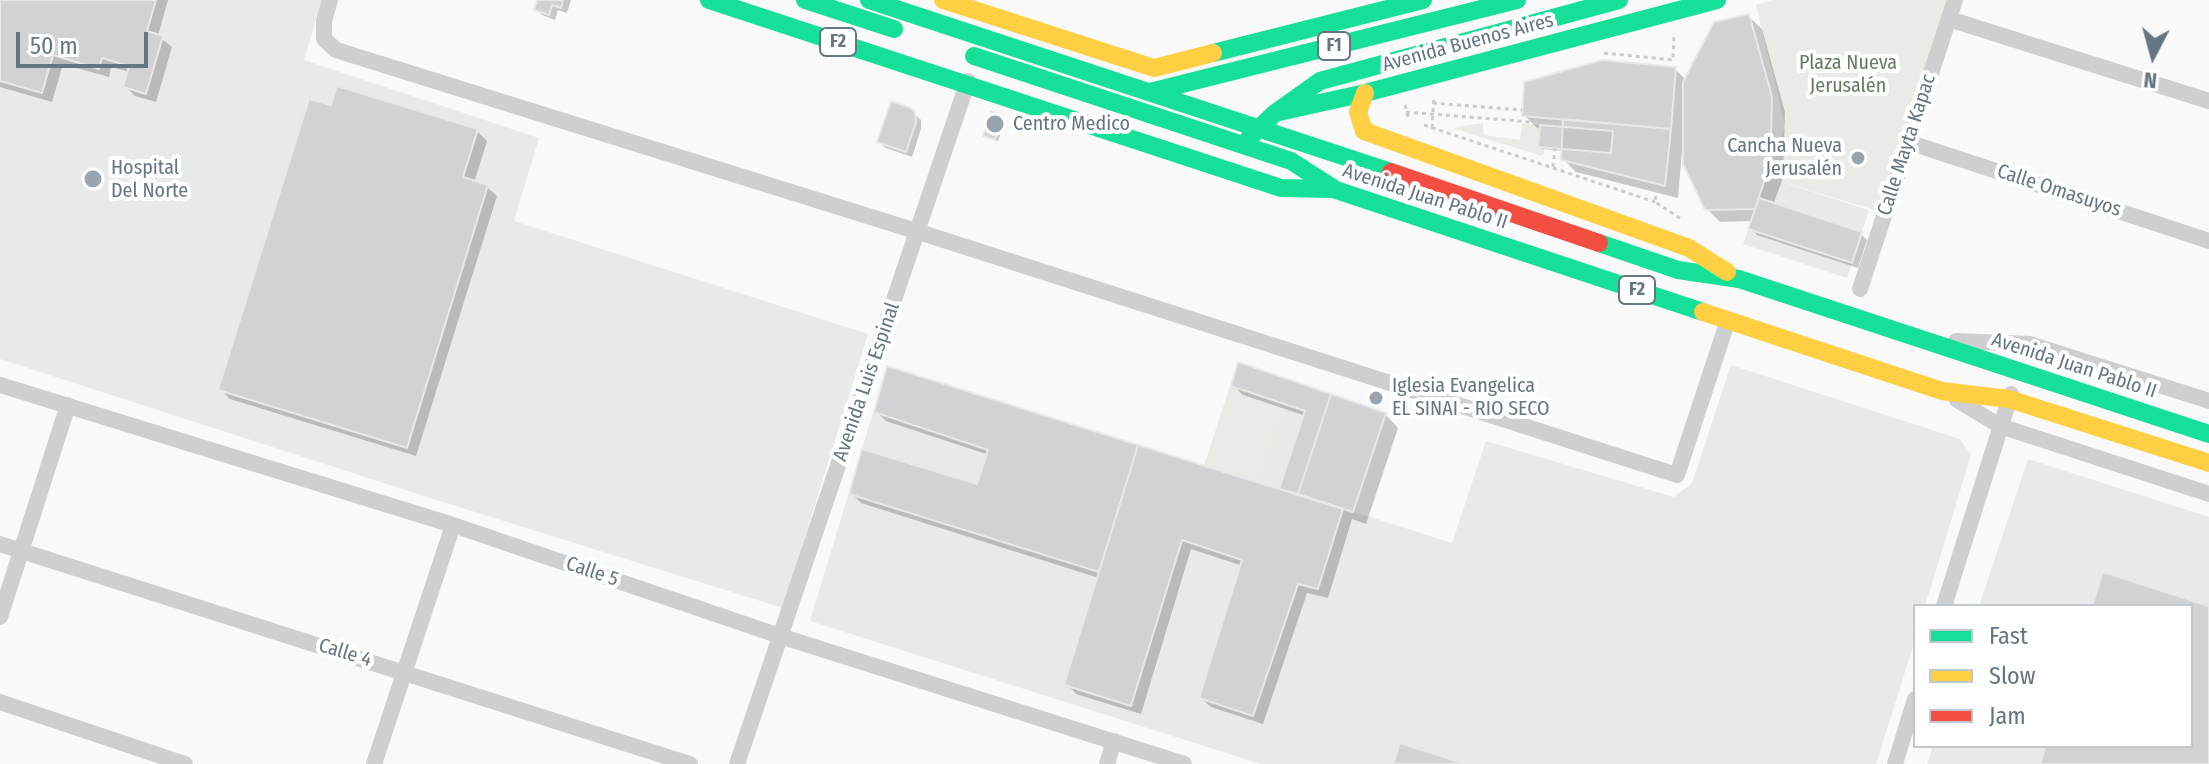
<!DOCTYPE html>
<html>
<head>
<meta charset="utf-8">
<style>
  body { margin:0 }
  #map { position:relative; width:2209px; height:764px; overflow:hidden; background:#f9f9f9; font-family:"Fira Sans Condensed",sans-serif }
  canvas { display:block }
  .legend { position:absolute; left:1913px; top:604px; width:280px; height:144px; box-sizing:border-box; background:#fff; border:2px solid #c1c8cd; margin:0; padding:10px 14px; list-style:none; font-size:24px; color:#657683 }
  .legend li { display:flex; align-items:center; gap:16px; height:40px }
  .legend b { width:40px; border:2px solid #c1c8cd }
  .north { position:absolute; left:2113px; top:16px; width:80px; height:80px; -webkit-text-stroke:6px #fff; paint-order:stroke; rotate:186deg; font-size:22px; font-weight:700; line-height:32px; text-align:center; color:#657683 }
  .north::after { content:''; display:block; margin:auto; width:28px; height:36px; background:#657683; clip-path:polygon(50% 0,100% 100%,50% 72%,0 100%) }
  .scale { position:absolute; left:16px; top:32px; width:132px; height:36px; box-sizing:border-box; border:4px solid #657683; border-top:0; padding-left:10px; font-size:24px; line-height:28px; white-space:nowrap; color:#657683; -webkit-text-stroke:6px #fff; paint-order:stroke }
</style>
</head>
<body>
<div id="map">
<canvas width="2209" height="764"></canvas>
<ul class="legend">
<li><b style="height:10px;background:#16e098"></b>Fast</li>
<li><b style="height:10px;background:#ffcf43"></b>Slow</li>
<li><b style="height:10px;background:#f24e42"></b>Jam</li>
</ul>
<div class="north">N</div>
<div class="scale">50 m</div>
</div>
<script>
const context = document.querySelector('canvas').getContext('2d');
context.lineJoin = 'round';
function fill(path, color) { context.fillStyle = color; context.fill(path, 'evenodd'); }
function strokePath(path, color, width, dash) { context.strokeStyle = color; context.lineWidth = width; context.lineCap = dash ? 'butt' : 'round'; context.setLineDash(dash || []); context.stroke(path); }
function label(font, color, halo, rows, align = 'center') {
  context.font = font + ' "Fira Sans Condensed",sans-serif'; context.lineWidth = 8; context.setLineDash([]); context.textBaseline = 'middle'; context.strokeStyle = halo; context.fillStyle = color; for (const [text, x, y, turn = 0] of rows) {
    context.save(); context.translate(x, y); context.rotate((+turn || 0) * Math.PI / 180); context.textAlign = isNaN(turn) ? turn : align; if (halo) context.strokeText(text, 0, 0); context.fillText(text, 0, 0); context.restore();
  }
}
fill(new Path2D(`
  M0 0H322L304 60 539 138 514 221 868 334 783 608 427 497 0 359Z
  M1766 177 1869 210 1847 278 1743 244Z
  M1238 362 1331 394 1298 494 1452 543 1486 441 1674 497 1692 483 1731 365 1960 439 1971 455 1925 606H1915V640L1876 764H1261L810 621 887 366 1204 466Z
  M2028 459 2209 517V764H1927L1933 746H2191V606H1979Z`), '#e8e9e9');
fill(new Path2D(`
  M1773 0H1950L1878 211 1766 177 1785 126 1756 5Z
  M1483 123 1484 135 1520 140 1522 123 1546 126 1544 153 1542 156 1455 129V127Z
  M1231 386 1284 404 1258 483 1204 466Z`), '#e8ebe6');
fill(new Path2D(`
  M0 0H168L158 36 172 47 156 102 135 96 125 86 130 72 111 67 109 77 63 64 52 102 0 87Z
  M539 0H571L567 13 558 10 555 20 542 15 536 9Z
  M1748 16 1762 29 1785 112 1783 178 1773 205 1861 234 1867 240 1858 268 1757 235 1751 228 1753 221 1720 222 1707 209 1685 151H1682L1678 198 1576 172 1563 159V151L1543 149 1540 147 1541 129 1537 128 1524 115 1675 69 1686 80Z
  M332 108 477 131 487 141 474 183 487 187 497 196 416 456 230 399 220 389Z
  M910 110 921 120V129L912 157 886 148 879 142Z
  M1002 117 1005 120 998 141 988 138 985 135Z
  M1233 385 1385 414 1398 428 1366 524 1352 519 1328 598 1307 593 1263 724 1211 707 1201 698 1243 566 1191 549 1141 714 1076 694 1067 684 1099 578 861 503 851 493 979 486 989 455 886 421 876 411 1280 491 1306 416 1243 395Z`), '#0003');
const building = new Path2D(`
  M0 0H156L147 31 163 36 146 94 123 87 129 66 102 58 99 69 53 55 42 93 0 81Z
  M537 0H563L561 8 552 5 549 15 534 10Z
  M1749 14 1772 97 1770 164 1755 209 1705 210 1683 164V82L1714 22Z
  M1602 60 1676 67 1671 129 1522 116 1524 82Z
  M337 86 478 129 463 177 488 185 407 448 218 390 309 99 331 105Z
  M891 101 911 108 915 112 916 122 906 152 877 142Z
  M991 111 1003 115 995 140 983 136Z
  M1563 119 1671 129 1665 186 1561 160Z
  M1540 125 1613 131 1611 153 1538 147Z
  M1759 198 1862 232 1852 263 1748 229Z
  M1238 362 1331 394 1298 494 1279 489 1305 411 1231 386Z
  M887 366 1138 445 1099 572 849 494 862 449 977 484 988 450 874 412Z
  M1331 394 1386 413 1353 512 1298 494Z
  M1138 445 1343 509 1318 589 1298 584 1253 716 1199 698 1242 560 1182 540 1131 706 1064 685Z
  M2103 572 2209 606V764H2040L2046 746H2191V606H2092Z
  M1400 743 1465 764H1393Z`);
fill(building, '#d0d2d3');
strokePath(building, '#e8e8e8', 2);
strokePath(new Path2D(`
  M1604 53 1673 60 1674 33
  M1433 103 1522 110
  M1405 105 1409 120
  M1406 112 1556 124
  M1424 125 1655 202
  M1432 128 1434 96
  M1553 167 1555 148
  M1657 188 1655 202 1680 218`), '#cbcccd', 3, [4, 4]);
strokePath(new Path2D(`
  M330 0 324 21V39L336 50 919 232 1677 475 1728 320
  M1949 19 2209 101
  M1908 142 2209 241
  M1860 289 1955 0
  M1956 341 2030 344 2209 401
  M0 385 453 525 780 636 1184 764
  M1957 400 2000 426 2209 494
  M0 544 690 764
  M1944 606 2011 394
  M0 617 68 405
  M0 702 185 764
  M374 764 453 525
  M737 764 968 81
  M1107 764 1114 741
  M1895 764 1915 699`), '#cecfd0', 16);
strokePath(new Path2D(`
  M709 0 1281 188 1333 189 1703 312
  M805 0 894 29
  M869 0 1391 172
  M1213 53 1423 0
  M974 56 1291 161 1333 188
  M1150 92 1517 0
  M1279 112 1365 93 1717 0
  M1249 138 1275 113 1320 81 1619 0
  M1599 243 1678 270 1739 279 2209 434`), '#16e098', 18);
strokePath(new Path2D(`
  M943 0 1154 68 1213 53
  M1365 93 1358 112 1364 131 1689 248 1727 272
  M1703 312 1942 391 2009 399 2209 463`), '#ffcf43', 18);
strokePath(new Path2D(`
  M1391 172 1599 243`), '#f24e42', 18);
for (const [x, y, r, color] of [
  [995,124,10,"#99a4ac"],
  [1858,158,8,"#99a4ac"],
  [93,179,10,"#99a4ac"],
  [1376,398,8,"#99a4ac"]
]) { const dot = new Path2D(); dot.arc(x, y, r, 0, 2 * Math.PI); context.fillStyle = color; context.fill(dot); strokePath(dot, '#fff', 3); }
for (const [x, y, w] of [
  [838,42,36],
  [1334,46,32],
  [1637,290,36]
]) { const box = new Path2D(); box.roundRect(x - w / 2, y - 14, w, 28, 6); context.fillStyle = '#fff'; context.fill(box); strokePath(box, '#657683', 2); }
label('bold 18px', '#657683', null, [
  ["F2",838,42],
  ["F1",1334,46],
  ["F2",1637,290]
]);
label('20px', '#657683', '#fff', [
  ["Avenida Buenos Aires",1468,43,-15],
  ["Calle Mayta Kapac",1907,145,-72],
  ["Calle Omasuyos",2059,191,18],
  ["Avenida Juan Pablo II",1425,197,18],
  ["Avenida Juan Pablo II",2074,366,18],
  ["Avenida Luis Espinal",867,382,-71],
  ["Calle 5",592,572,19],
  ["Calle 4",345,653,17]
]);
label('20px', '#687a64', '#fff', [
  ["Plaza Nueva",1848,63],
  ["Jerusalén",1848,86]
]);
label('20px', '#657683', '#fff', [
  ["Centro Medico",1013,124],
  ["Cancha Nueva",1842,146,"right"],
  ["Jerusalén",1842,169,"right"],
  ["Hospital",111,168],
  ["Del Norte",111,191],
  ["Iglesia Evangelica",1392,386],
  ["EL SINAI - RIO SECO",1392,409]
], 'left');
</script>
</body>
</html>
